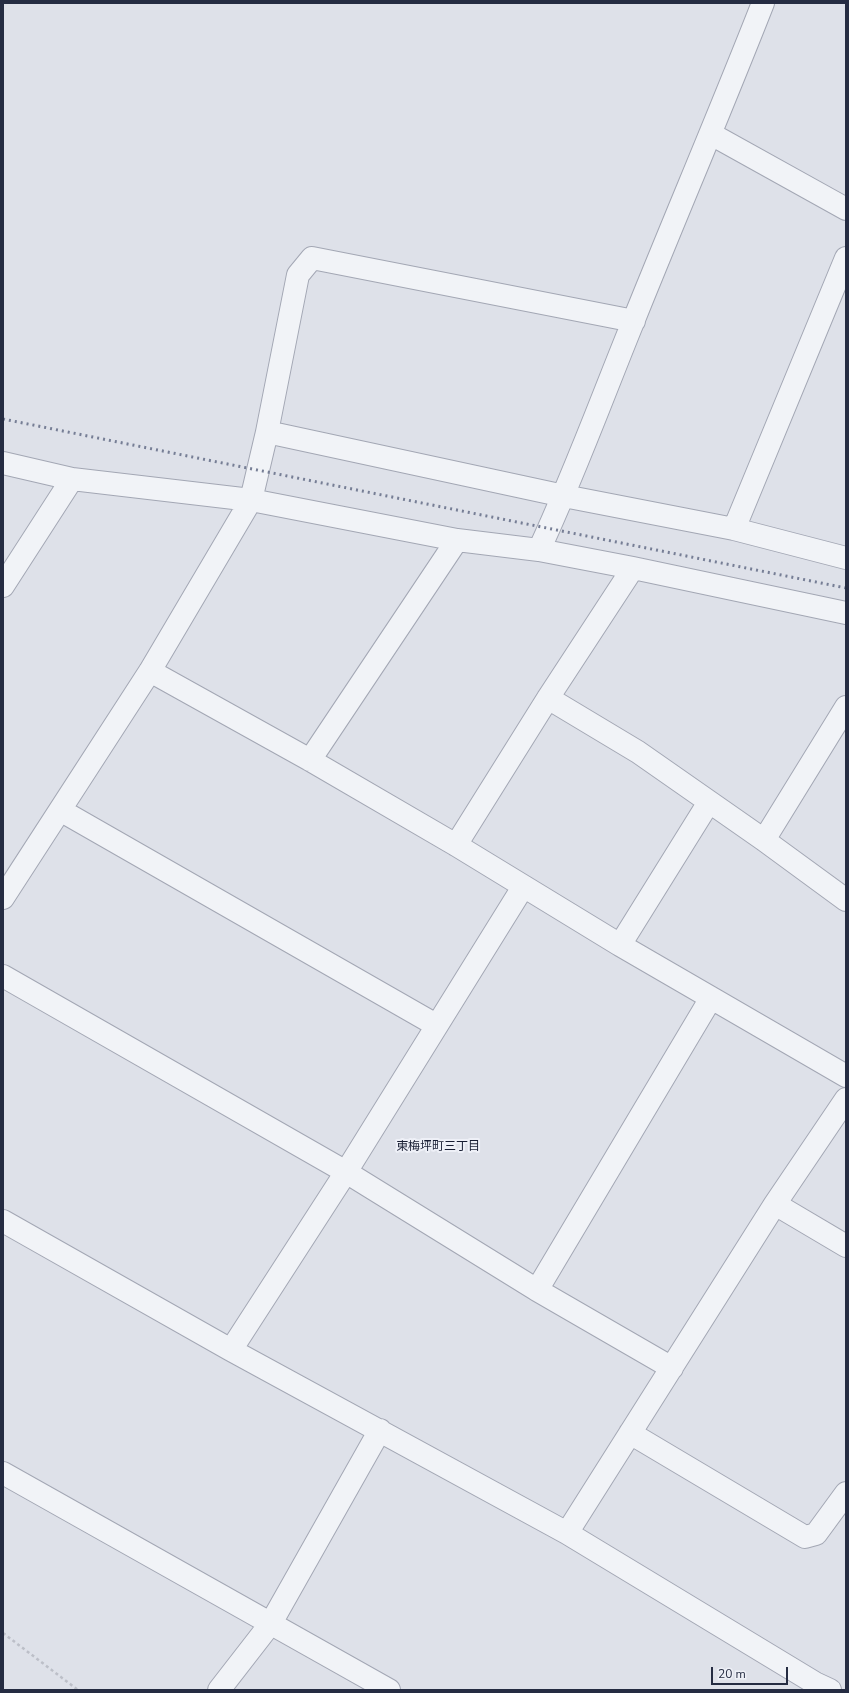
<!DOCTYPE html>
<html>
<head>
<meta charset="utf-8">
<style>
  body { margin:0 }
  #map { position:relative; width:849px; height:1693px; overflow:hidden; background:#dee1e9; font-family:"Nunito Sans",sans-serif }
  canvas { display:block }
  .frame { position:absolute; inset:0; border:4px solid #252c42; pointer-events:none }
  .scale { position:absolute; left:711px; top:1667px; width:77px; height:18px; box-sizing:border-box; border:2px solid #252c42; border-top:0; padding-left:5px; font-size:12px; line-height:14px; white-space:nowrap; color:#252c42; -webkit-text-stroke:3px #eef0f7; paint-order:stroke }
</style>
</head>
<body>
<div id="map">
<canvas width="849" height="1693"></canvas>
<div class="frame"></div>
<div class="scale">20 m</div>
</div>
<script>
const context = document.querySelector('canvas').getContext('2d');
context.lineJoin = 'round';
function strokePath(path, color, width, dash) { context.strokeStyle = color; context.lineWidth = width; context.lineCap = dash ? 'butt' : 'round'; context.setLineDash(dash || []); context.stroke(path); }
function label(font, color, halo, rows, align = 'center') {
  context.font = font + ' "Nunito Sans","Noto Sans JP",sans-serif'; context.lineWidth = 4; context.setLineDash([]); context.textBaseline = 'middle'; context.strokeStyle = halo; context.fillStyle = color; for (const [text, x, y, turn = 0] of rows) {
    context.save(); context.translate(x, y); context.rotate((+turn || 0) * Math.PI / 180); context.textAlign = isNaN(turn) ? turn : align; if (halo) context.strokeText(text, 0, 0); context.fillText(text, 0, 0); context.restore();
  }
}
const minor = new Path2D(`
  M711 134 846 209
  M634 321 312 258 298 275 267 432 564 496 734 529 846 558
  M3 463 72 479 251 500 457 540 539 550 633 568 846 613
  M734 529 846 258
  M539 550C574 475 602 398 633 322 676 215 721 110 763 3
  M3 586 72 479
  M150 671 310 760 456 845 620 945 846 1076
  M548 698 638 752 764 840 846 900
  M310 760 457 540
  M60 810 436 1025
  M764 840 846 707
  M456 845 548 698 633 568
  M3 898 150 671 251 500 267 432
  M620 945 709 802
  M3 976 346 1172 537 1290 672 1368
  M775 1204 846 1246
  M3 1221 231 1350 567 1533 815 1683 830 1690
  M537 1290 711 998
  M231 1350 346 1172 523 887
  M630 1433 805 1537 816 1534 846 1493
  M3 1473 389 1690
  M567 1533 775 1204 846 1099
  M219 1690 271 1623 380 1430`);
strokePath(minor, '#a3a7b4', 24);
strokePath(new Path2D(`
  M3 1633 78 1690`), '#bcbfc8', 2.5, [3, 3]);
strokePath(minor, '#f1f3f7', 22);
strokePath(new Path2D(`
  M3 419 846 588`), '#767e95', 3, [2, 4]);
label('12px', '#181e33', '#eef0f7', [
  ["東梅坪町三丁目",438,1147]
]);
</script>
</body>
</html>
